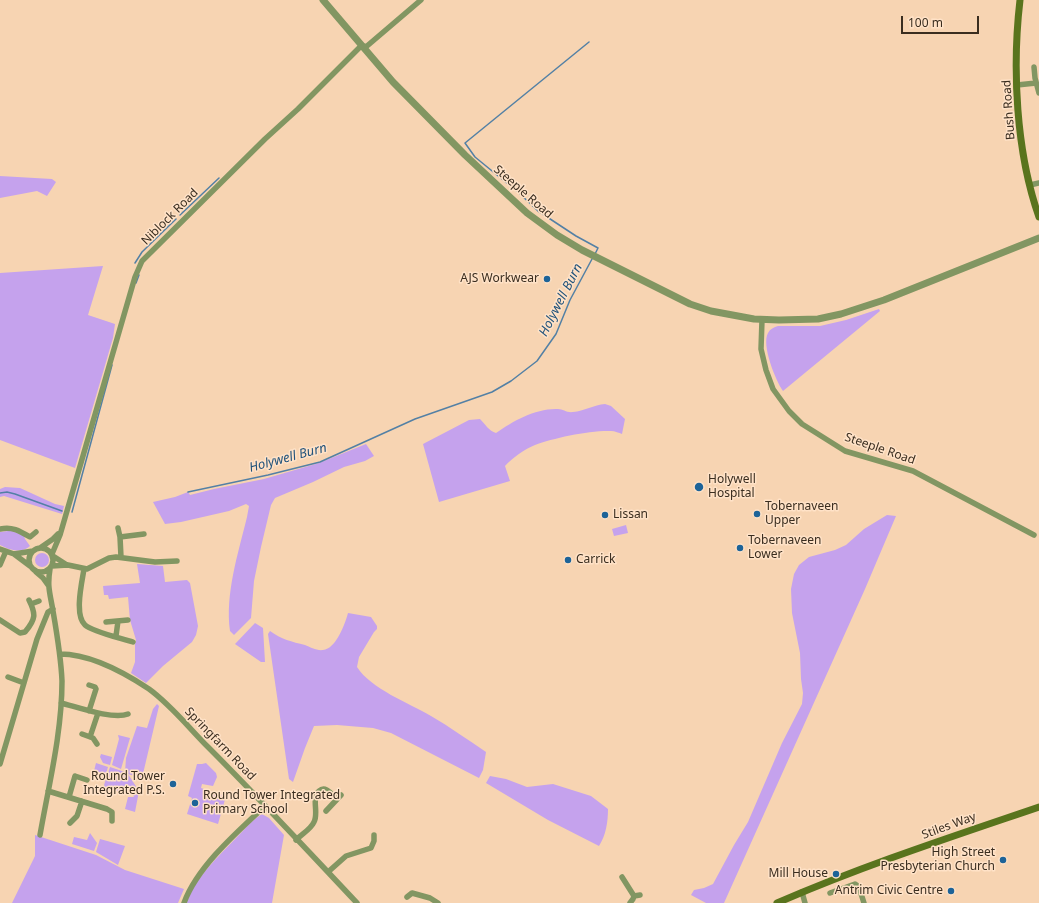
<!DOCTYPE html>
<html>
<head>
<meta charset="utf-8">
<style>
  body { margin:0 }
  #map { position:relative; width:1039px; height:903px; overflow:hidden; background:#f7d4b2; font-family:"Noto Sans",sans-serif }
  canvas { display:block }
  .scale { position:absolute; left:901px; top:16px; width:78px; height:18px; box-sizing:border-box; border:2px solid #3a2d1f; border-top:0; padding-left:5px; font-size:12px; line-height:14px; white-space:nowrap; color:#3a2d1f; -webkit-text-stroke:3px #ffe2c7; paint-order:stroke }
</style>
</head>
<body>
<div id="map">
<canvas width="1039" height="903"></canvas>
<div class="scale">100 m</div>
</div>
<script>
const context = document.querySelector('canvas').getContext('2d');
context.lineJoin = 'round';
function fill(path, color) { context.fillStyle = color; context.fill(path, 'evenodd'); }
function strokePath(path, color, width, dash) { context.strokeStyle = color; context.lineWidth = width; context.lineCap = dash ? 'butt' : 'round'; context.setLineDash(dash || []); context.stroke(path); }
function label(font, color, halo, rows, align = 'center') {
  context.font = font + ' "Noto Sans",sans-serif'; context.lineWidth = 3; context.setLineDash([]); context.textBaseline = 'middle'; context.strokeStyle = halo; context.fillStyle = color; for (const [text, x, y, turn = 0] of rows) {
    context.save(); context.translate(x, y); context.rotate((+turn || 0) * Math.PI / 180); context.textAlign = isNaN(turn) ? turn : align; if (halo) context.strokeText(text, 0, 0); context.fillText(text, 0, 0); context.restore();
  }
}
fill(new Path2D(`
  M0 176 52 179 56 182 47 196 37 191 0 198Z
  M103 266 88 315 115 324 113 338 75 468 0 440V273Z
  M879 309 880 311 783 391C776 381 761 345 768 333 770 329 774 327 778 326H820L846 320Z
  M605 404 611 406 625 419 622 434C619 433 615 431 611 431 591 430 553 438 535 445 525 449 512 458 505 466L510 481 439 502 423 444 469 420 480 419C485 424 489 431 496 433 513 421 536 408 558 409 563 409 567 413 573 412 584 411 594 405 605 404Z
  M366 444 374 456 365 461 344 467 313 482 275 498 271 505 261 547 254 581 251 618 234 635 230 631C225 594 238 554 247 517L249 506 246 504 229 511 181 522 165 524 153 502 175 497 188 492 190 495 214 489 264 479 319 463Z
  M5 487 20 488 55 504 64 506 62 514 4 496 0 497V489Z
  M887 515 896 516 865 589 724 903H706L691 895 694 890 704 888 713 884 734 845 748 822 782 743 802 704 803 693 801 679 800 653 792 613 791 589 794 574 799 565 809 557 835 550 846 545 864 529Z
  M626 525 628 533 614 536 612 529Z
  M8 531H13L24 536 25 539 30 546C22 554 9 550 0 545V532Z
  M35 560a7 7 0 1 1 14 0a7 7 0 1 1-14 0Z
  M137 564 163 566 165 582 187 580 190 583 198 626 196 635 192 642 163 666 146 683 131 673 135 662V644L136 640 130 620 128 597 109 599 108 595H104L103 586 140 583Z
  M348 613 371 617 377 626V629L374 632 359 657 357 667C371 689 409 703 431 716 450 727 468 740 486 752L483 770 479 778 391 733 373 728 337 725 314 726 305 748 293 782 289 779 268 634 270 631C281 639 292 642 305 645 310 647 317 651 323 650 336 649 345 624 348 613Z
  M255 623 263 628 265 662H261L235 644Z
  M157 704 159 706 142 778 128 774 139 791 135 812 125 809 128 797H134L131 790 129 789 128 794 105 787 104 785 110 767 125 772 126 758 137 726 147 728 153 709Z
  M118 735 130 738 121 769 112 765 119 739Z
  M101 754 112 757 110 765 103 763 100 757Z
  M96 763 108 767 106 774 94 771Z
  M206 763 216 773 217 777 213 786 202 784 201 788 226 796 218 824 187 814 192 798 188 796 197 764H202Z
  M490 776 506 779 527 787 553 784 591 796 608 809C608 822 606 835 599 846L548 820 486 783Z
  M262 814 269 818 284 835 272 903H186C196 877 218 857 237 837 245 829 252 820 262 814Z
  M90 833 97 843 94 851 72 844 74 837 87 840Z
  M35 835 96 855 125 870 184 889 178 903H12L35 856Z
  M100 839 125 846 118 865 96 852Z`), '#c5a2ed');
strokePath(new Path2D(`
  M589 42 465 143 475 157 519 193 538 211 576 236 598 248 595 254
  M180 215 219 178
  M135 263 142 252 176 219
  M136 283 139 275
  M188 492 268 475 320 462 415 419 492 392 511 381 537 361 556 334 570 300 592 259
  M0 493 7 492 15 494 62 511
  M72 512 112 365`), '#5380a5', 1.5);
strokePath(new Path2D(`
  M1034 67 1035 78 1039 93
  M1017 85 1036 83
  M1030 185 1039 183
  M762 320 761 349 766 370 773 389 789 411 802 424 845 451 913 471 1034 535
  M118 528 120 537
  M0 529C12 526 20 531 30 537L36 532
  M29 560a12 12 0 1 1 24 0a12 12 0 1 1-24 0Z
  M40 548 53 539 58 534
  M0 549 14 554 33 551
  M14 554 30 566
  M52 554 60 535 135 277 142 261 265 139 298 109 360 47 367 46 421 0
  M53 556 67 565
  M121 557 120 537 144 534
  M0 565 6 551
  M52 566 68 565 87 569 109 558 116 557 155 562 177 561
  M84 569C82 582 74 615 85 625 93 632 121 638 133 642
  M36 572 43 578 48 585
  M31 604 39 601
  M0 620 20 633 25 632C36 619 36 614 29 600
  M106 622 128 620
  M116 636 118 621
  M60 654C90 654 125 673 149 689 171 705 189 728 208 747 259 798 308 851 357 903
  M8 677 24 683
  M89 685 95 687 96 689 89 711
  M61 703C77 707 113 720 128 714
  M82 734 93 738 97 744
  M90 737 98 713
  M0 764 37 639 48 612 53 609
  M48 791 107 809 112 812V821
  M69 797 75 776 87 780
  M326 811 341 795
  M70 823 77 816 82 801
  M40 835C49 784 62 732 62 681 61 657 57 634 53 611 50 593 47 587 50 569
  M296 840C302 834 311 829 314 822 319 813 311 798 319 791 326 785 332 795 337 799
  M328 872 346 856 371 848 374 841V835
  M622 877 634 896 633 899 630 903
  M802 892 805 903
  M830 893 855 884 859 887 864 903
  M634 896 640 895
  M407 897 412 893 430 898 438 903
  M184 903C197 867 237 832 265 806`), '#829662', 5.5);
strokePath(new Path2D(`
  M323 0 393 82 465 155 527 213 557 235 582 250 690 304 711 311 754 319 779 320 818 319 841 314 884 300 1039 238`), '#829662', 7);
strokePath(new Path2D(`
  M1020 0C1012 68 1016 152 1039 217
  M777 903C862 866 951 837 1039 807`), '#59741d', 7);
for (const [x, y, r, color] of [
  [547,279,4,"#1d6398"],
  [699,487,5,"#1d6398"],
  [757,514,4,"#1d6398"],
  [605,515,4,"#1d6398"],
  [740,548,4,"#1d6398"],
  [568,560,4,"#1d6398"],
  [173,784,4,"#1d6398"],
  [195,803,4,"#1d6398"],
  [1003,860,4,"#1d6398"],
  [836,874,4,"#1d6398"],
  [951,891,4,"#1d6398"]
]) { const dot = new Path2D(); dot.arc(x, y, r, 0, 2 * Math.PI); context.fillStyle = color; context.fill(dot); strokePath(dot, '#ffe2c7', 1.5); }
label('12px', '#3a2d1f', '#ffe2c7', [
  ["Bush Road",1009,110,-94],
  ["Steeple Road",523,192,41],
  ["Niblock Road",170,217,-45],
  ["Steeple Road",880,449,19],
  ["Springfarm Road",220,744,46],
  ["Stiles Way",949,826,-20]
]);
label('12px', '#3a2d1f', '#ffe2c7', [
  ["AJS Workwear",539,279,"right"],
  ["Holywell",708,480],
  ["Hospital",708,494],
  ["Tobernaveen",765,507],
  ["Upper",765,521],
  ["Lissan",613,515],
  ["Tobernaveen",748,541],
  ["Lower",748,555],
  ["Carrick",576,560],
  ["Round Tower",165,777,"right"],
  ["Integrated P.S.",165,791,"right"],
  ["Round Tower Integrated",203,796],
  ["Primary School",203,810],
  ["High Street",995,853,"right"],
  ["Presbyterian Church",995,867,"right"],
  ["Mill House",828,874,"right"],
  ["Antrim Civic Centre",943,891,"right"]
], 'left');
label('italic 13px', '#22537b', '#ffe2c7', [
  ["Holywell Burn",561,300,-63],
  ["Holywell Burn",288,458,-15]
]);
</script>
</body>
</html>
